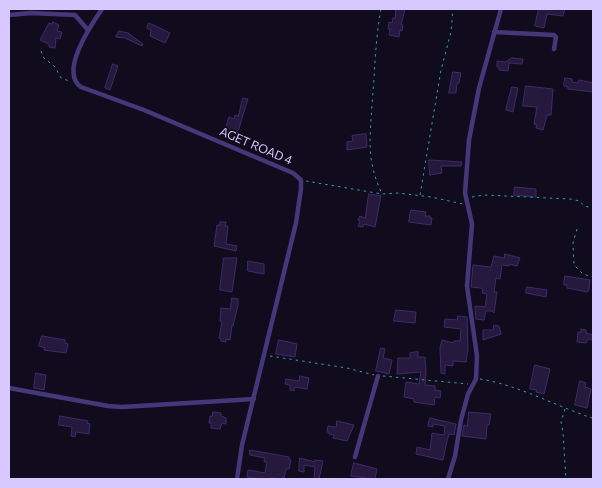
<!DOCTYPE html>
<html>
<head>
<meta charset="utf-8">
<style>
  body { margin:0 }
  #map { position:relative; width:602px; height:488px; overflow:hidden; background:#110c1d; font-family:Commissioner,sans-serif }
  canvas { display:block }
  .frame { position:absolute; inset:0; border:10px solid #d7c9fe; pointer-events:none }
</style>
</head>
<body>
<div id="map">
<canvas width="602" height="488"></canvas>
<div class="frame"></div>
</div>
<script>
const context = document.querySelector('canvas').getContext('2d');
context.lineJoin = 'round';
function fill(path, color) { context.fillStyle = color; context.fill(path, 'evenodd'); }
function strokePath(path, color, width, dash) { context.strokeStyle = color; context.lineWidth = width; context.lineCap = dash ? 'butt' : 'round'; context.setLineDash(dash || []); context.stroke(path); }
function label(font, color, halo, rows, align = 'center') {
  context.font = font + ' Commissioner,sans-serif'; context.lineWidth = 4; context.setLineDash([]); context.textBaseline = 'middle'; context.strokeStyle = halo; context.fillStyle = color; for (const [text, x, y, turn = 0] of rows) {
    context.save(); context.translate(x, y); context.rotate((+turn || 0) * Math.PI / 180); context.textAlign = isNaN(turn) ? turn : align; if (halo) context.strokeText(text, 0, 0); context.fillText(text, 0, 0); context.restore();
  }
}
const building = new Path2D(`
  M396 9H405L401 25H403L402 31 400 30 399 37 389 35 390 29H388L389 22 392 23 393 18H395Z
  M539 9H565L563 16 547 14 544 28 535 26Z
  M53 22 59 25 57 31 62 32 60 39 56 38 55 48 49 47V44L40 40 49 23 52 24Z
  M149 23 170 33 165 43 150 36 151 30 147 28Z
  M119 31 128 33 143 44 142 46 123 37V38L116 37Z
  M512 58 523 59 522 64 509 63 508 71 499 70V68L497 67V61L505 62Z
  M113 64 118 66 110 90 105 88Z
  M453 72 461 73 459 83H457L456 93H449Z
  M565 78 572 79V82L578 83 579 80 593 83V92L568 89V87L564 86Z
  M526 86 553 89 551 115H547L543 130 536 128 537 125 534 124 537 107 523 106Z
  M512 87 518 88 513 112 506 110Z
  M243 98 248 99 235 141 223 136 229 117 234 119 235 115 238 116Z
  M366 134 367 147 347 150V142L353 141 352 136Z
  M429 160 462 162 461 166H441L442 173 430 175Z
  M515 187 536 189V197L514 195Z
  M369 194 381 196 375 227 364 224 363 227 358 226 360 221 358 220 360 216 365 218Z
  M411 210 426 212 425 216H430V218H432L431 225 409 222Z
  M220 222H226L225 226H228L226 244 237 246 236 251 214 246 217 225H220Z
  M505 254 520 258 517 266 509 264V266L502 265 500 279 496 278 494 292H497L494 313 492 311H486L484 320 476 319 475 306 485 307 487 294 482 293 483 290 481 288 471 287 473 265 491 267 494 256 504 258Z
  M224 258H237L232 292 220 290Z
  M248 261 264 264V274L248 271Z
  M565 276 590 280 589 290 587 292 567 288V285H564Z
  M527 287 547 290 546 297 526 293Z
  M232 298 238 299V305L233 326 232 325 230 340 226 339V342L221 341V339L219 338 222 322 220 321 221 308 230 309Z
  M396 310 416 312 415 323 394 321Z
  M458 316 467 317 468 349 466 362 453 361V366L445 365V374L441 373 440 348 442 340 454 343V341H460L461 329 444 327 445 319 457 320Z
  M494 325 499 326 501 334 483 340V330H493Z
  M581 329 586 330V333L593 335V340L588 339 586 343 577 342 578 332H581Z
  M42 336 65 340V343L68 344 66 353 44 350 45 348 39 346Z
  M279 340 297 344 295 357 276 354Z
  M381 348 385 349 383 358 392 360 389 374 376 371Z
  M418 352V357H425L426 371 425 385 435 386V390L441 391 440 398 435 397 434 405 414 402V399L404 397 406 382 419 384 421 372 397 374 398 358H410V353Z
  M535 365 550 369 544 394 536 392 537 390 530 389Z
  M36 373 46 375 44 390 34 388Z
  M300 376 309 378 307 389 295 387 294 391 290 390V385L285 384 286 379 299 381Z
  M580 381 586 383 585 387 591 389 587 408 575 405Z
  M213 412 221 413V416L226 418V424L222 423 220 429 211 428V423H209L210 416H212Z
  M469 412 491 414 489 425H487L486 439 462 436 464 425 467 426Z
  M60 416 88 421 87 423 90 424 89 434 76 432 75 437 71 436 72 427 59 425Z
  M430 418 456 424 454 435 449 434 447 441 443 460 416 454 417 447 430 450 432 433 444 435 445 426 433 424V427L428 426Z
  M337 421 354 425 347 441 333 438 334 435 329 434V432H327L328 426 336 427Z
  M250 450 289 457V460H291L289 469H286L284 478 282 477V479L273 478 262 479 247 477 248 470 265 473 267 462H264L265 458 250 455Z
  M300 458 315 462V460L323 461 319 479H314L315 467 304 465V472L299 471Z
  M354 463 377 469 375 479 351 476Z`);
fill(building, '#25193e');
strokePath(building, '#402b69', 1);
strokePath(new Path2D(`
  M381 9C375 41 375 72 372 104 370 140 366 159 382 194
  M41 51 43 57 55 67 61 78 69 81
  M306 181 382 194 398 193 431 197 463 204
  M420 195 441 70 451 32 453 9
  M472 197 484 195 570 199 580 201 584 206 593 208
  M577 229 573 243 574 265 583 274 593 277
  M270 356 347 368 374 375
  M383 376 468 384
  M480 379C518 385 556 406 592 418
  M565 409 561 422 563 432 566 479`), '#2fa1ac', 1, [2.5, 4]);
strokePath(new Path2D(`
  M102 9C91 25 59 72 81 87L144 110 293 173 301 180V189L296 223 242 445 237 479
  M9 15 31 13 75 15 88 30
  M494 32 554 35 556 37 554 49
  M9 388 108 406 122 407 254 399
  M355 457 378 376
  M448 479 455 456 461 420 468 394 476 379 477 356 467 286 472 224 465 193 469 140 479 88 501 9`), '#44387b', 4.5);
label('12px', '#d7c9fe', '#110c1d', [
  ["AGET ROAD 4",256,146,23]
]);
</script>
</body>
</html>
